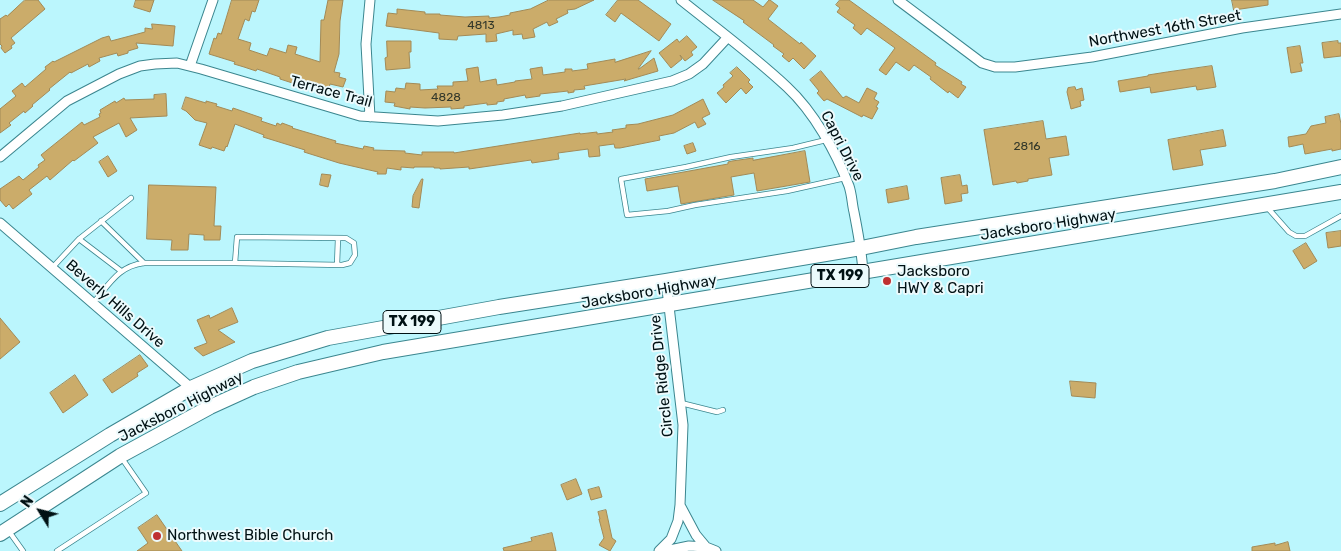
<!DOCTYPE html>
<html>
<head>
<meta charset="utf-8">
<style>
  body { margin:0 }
  #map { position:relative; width:1341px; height:551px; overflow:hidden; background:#bbf6fd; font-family:Rubik,sans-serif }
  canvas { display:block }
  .north { position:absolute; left:15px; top:486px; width:50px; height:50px; -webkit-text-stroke:4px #ecfafc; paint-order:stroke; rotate:306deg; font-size:14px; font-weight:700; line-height:20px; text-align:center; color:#001114 }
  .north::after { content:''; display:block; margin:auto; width:18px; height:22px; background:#001114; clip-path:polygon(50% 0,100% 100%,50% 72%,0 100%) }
</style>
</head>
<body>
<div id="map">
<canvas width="1341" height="551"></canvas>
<div class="north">N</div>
</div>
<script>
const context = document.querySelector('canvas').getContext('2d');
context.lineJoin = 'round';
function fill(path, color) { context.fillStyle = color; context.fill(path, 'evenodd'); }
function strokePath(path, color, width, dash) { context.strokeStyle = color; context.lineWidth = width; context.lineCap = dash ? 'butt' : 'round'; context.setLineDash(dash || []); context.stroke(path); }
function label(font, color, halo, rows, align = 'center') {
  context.font = font + ' Rubik,sans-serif'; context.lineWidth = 4; context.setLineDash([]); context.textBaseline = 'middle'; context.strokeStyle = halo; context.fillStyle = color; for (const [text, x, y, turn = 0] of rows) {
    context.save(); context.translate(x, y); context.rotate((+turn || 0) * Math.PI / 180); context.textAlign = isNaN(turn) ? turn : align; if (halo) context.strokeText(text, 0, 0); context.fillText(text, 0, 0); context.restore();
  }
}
const building = new Path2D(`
  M25 0H38L45 9 11 38 15 43 11 46 12 48 5 53 1 48 2 46 0 44V19L6 15 7 16Z
  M136 0H154L150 12 134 7Z
  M232 0H259L255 12 252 11 249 21 245 19 238 39 251 43 249 50 267 56 270 48 286 53 288 45 297 47 295 54 320 62 321 20H324L328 0H343L340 21 339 54 334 72 340 73 339 77 346 79 343 87 330 84 329 88 310 82 308 88 280 79V77L257 69 256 71 244 67 234 64 235 62 209 54 214 38 216 39 218 33 221 34Z
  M549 0H594L575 9 567 10 568 13 556 19 558 22 549 26 547 22 533 29 535 37 523 39 522 34 513 35V30L496 34 497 41 486 42V34L458 36 457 40 439 39V33L386 26 388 13 397 14V9L425 12V14H440V15L465 17 489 16V18L499 17 510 15V13L530 9Z
  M618 0H638L671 24 659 41 621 13 615 22 606 15Z
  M713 0H753L763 7 769 0H770L778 6 768 19 800 44 801 42 816 56 804 69 793 58 789 62 782 56 784 54 773 46 774 45 743 22 744 21Z
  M840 0H849L936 63 935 65 962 82 961 84 966 87 958 98 949 91 948 93 930 79 931 77 914 65 909 71 896 62 886 75 879 70 895 48 867 28 861 35 853 28 855 25 837 12 840 8 836 5Z
  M1232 0H1268V5L1234 10Z
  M152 24 175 26 173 46 136 43 138 48 128 51V53L118 56 117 53 99 58 100 61 89 67 88 64 71 73 70 72 49 89 50 90 32 105 33 106 25 113 24 111 9 123 11 125 0 133V109L16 96 12 91 22 83 25 87 46 69 45 67 53 61 54 62 102 38 109 36 111 41 145 32V28L152 29Z
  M687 36 697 47 691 52 693 55 685 61 680 55 682 59 671 68 659 53 677 39 679 42Z
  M387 41H411V52H409L410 68 386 70 385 58 387 57Z
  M1338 41V43H1341V56L1324 58 1322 43Z
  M1300 46 1303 63H1300L1302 71 1291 73 1287 48Z
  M651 51 638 69H639L654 58 658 71 624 81 626 79 584 86 585 89 574 90V92L568 93V91L540 94V96L526 98 525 95 504 99V101L497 102V104L487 105V103L464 106V108L451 109V107L425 108 410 107V109L394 106 395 103 385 102 386 91 395 92 396 88 405 89 406 83 420 84V90L438 89 437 86H453V82L468 81 466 69 478 67 480 82 496 79 497 85 515 82V81L532 79 530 69 542 67 543 75 565 72V69H572V71L588 69 587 64 615 59V62Z
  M1212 66 1216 87 1197 90 1196 86 1151 93 1150 87 1120 92 1118 81 1148 76V75L1167 72Z
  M737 67 750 80 748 82 753 87 746 94 741 88 726 103 717 93 724 87 723 85 733 76 730 73Z
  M821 71 843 98 846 96 859 103 867 88 877 93 874 99 879 102 876 107 878 108 872 119 863 115 862 117 827 99 824 101 817 93 819 91 810 80Z
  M1075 87 1076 90 1082 88 1084 100 1080 101 1081 106 1071 109 1067 92 1068 88Z
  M166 94 167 116 130 118 137 130 126 137 119 123 93 137 98 143 74 161 73 160 50 180 47 176 29 190 32 194 13 209 9 204 6 207 0 200V189L19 176 23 180 39 167 38 165 45 160 41 155 82 122 84 125 100 117 99 114 101 113 100 110 115 101 116 103 124 98 125 100 154 99V95Z
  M186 97 206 103V101L217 104 216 106 232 111 233 108 262 118 261 121 276 126 277 123 281 125 282 123 293 127 292 128 336 141 335 143 363 149 364 146 374 148 373 150 405 151V153L422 155V152H454V153L580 133V134L597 132V134L613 132 612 130 626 128V125L638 124 673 115 703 99 710 114 702 118 706 124 698 128 695 122 674 133 659 136 660 140 620 148H615L614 144 599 146 600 156 589 157 588 149 558 153 559 159 532 163 531 160 469 169V167L440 169V168H434V167H414V168L401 167V170L387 168 386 174H377L378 172 339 163 304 152 305 150 263 137 264 135 235 124 227 147 226 146 224 151 212 147 211 149 199 145 207 123 195 120 186 111 182 109Z
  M1339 114 1341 124V149L1332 151V149L1305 154 1303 144 1289 147 1288 137 1306 134 1311 126 1326 123 1325 117Z
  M1043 121 1046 139 1066 136 1069 155 1049 158 1052 175 1028 179V181L1017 183 1016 181 993 185 984 130Z
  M1223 130 1226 146 1200 150 1203 165 1173 170 1168 140Z
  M693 143 696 151 687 154 684 146Z
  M805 151 810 182 757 191 754 173 731 177 734 195 681 204 678 186 647 191 645 179 728 164V162L732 161 753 158V160Z
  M108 156 117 171 108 177 99 162Z
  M322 174 331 175 328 187 320 185Z
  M960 175 962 186 967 185 968 193 961 194 962 201 945 204 941 178Z
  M422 179H423L419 208 412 207 413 196Z
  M149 185 216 187 214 226H221L220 240H204V235L189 234 188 250H171L172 240 147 239Z
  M907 186 909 199 888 203 886 190Z
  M1341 231V246L1328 248 1326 233Z
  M1306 243 1317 261 1304 269 1293 251Z
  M232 308 238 322 218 330 235 342 203 356 194 348 207 343 197 320 209 315 210 318Z
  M0 318 20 342 0 359Z
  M140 355 148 366 137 373 138 376 112 393 103 380Z
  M75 375 88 395 63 413 50 393Z
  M1070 381 1096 383 1095 398 1072 396Z
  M576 479 582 494 567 500 561 485Z
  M599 487 602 497 591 500 588 490Z
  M606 510 612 538 616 541 610 551 599 545 604 538 599 519H600L598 512Z
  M157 515 182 551H137L148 543 138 528Z
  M552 533 556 551H504L503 548 532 541 531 538Z
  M1288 542 1290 551H1252V547L1275 543V545Z`);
fill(building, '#cbac6a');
strokePath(building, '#a28a57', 1);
const lane = new Path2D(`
  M826 140 793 148 731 157 686 167 621 179 627 215 668 211 695 205 787 191 845 178
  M1266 206 1289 232 1296 236H1305L1341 216
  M101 221 144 263
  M79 239 131 198
  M337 265 338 238
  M52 268 79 239 121 271
  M93 303C109 285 118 266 144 263H235L237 237 346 238 354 243 355 255 350 263 342 265 235 263
  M681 403 717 412 723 410
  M8 530 23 551
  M57 551 146 493 121 457`);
const street = new Path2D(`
  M681 0C716 28 754 56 787 87 814 112 836 152 849 186 852 195 852 204 854 212 858 233 862 252 863 273
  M898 0 982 63 995 67H1015L1092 57 1242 28 1341 14
  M190 66 213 0
  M370 117 366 44 370 0
  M0 157 67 101 119 74 140 66 155 64 177 63 201 69 360 116 438 121 503 115 562 106 672 81 689 74 703 64 728 37
  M0 223 191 388 210 407
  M680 505 696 535 706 547 716 551
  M659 551 671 539 678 521 680 505 683 425 666 281
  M665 551 689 546 706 547`);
const primary = new Path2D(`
  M0 504 110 435 191 388 252 361 328 338 499 307 666 281 861 248 916 237 1275 181 1341 167
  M0 534 120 456 210 407 254 387 298 372 383 352 1341 192`);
strokePath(lane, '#3b868f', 6);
strokePath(street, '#3b868f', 11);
strokePath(primary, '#3b868f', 16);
strokePath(lane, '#fff', 4.5);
strokePath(street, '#fff', 9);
strokePath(primary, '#fff', 14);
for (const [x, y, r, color] of [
  [887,281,5,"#bf3031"],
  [157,536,5,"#bf3031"]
]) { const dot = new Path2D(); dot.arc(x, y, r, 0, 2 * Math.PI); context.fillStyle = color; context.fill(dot); strokePath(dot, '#ecfafc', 2); }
label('12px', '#33382a', null, [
  ["4813",481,26],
  ["4828",446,98],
  ["2816",1027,147]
]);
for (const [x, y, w] of [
  [840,276,58],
  [412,322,58]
]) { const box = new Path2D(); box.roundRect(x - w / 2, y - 11.5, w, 23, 4); context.fillStyle = '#ecfafc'; context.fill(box); strokePath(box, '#001114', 1); }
label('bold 14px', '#001114', null, [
  ["TX 199",840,276],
  ["TX 199",412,322]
]);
label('15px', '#001114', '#ecfafc', [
  ["Northwest 16th Street",1165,29,-10],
  ["Terrace Trail",331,92,15],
  ["Capri Drive",842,146,63],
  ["Jacksboro Highway",1048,225,-9],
  ["Jacksboro Highway",649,292,-10],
  ["Beverly Hills Drive",115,304,41],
  ["Circle Ridge Drive",662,376,-96],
  ["Jacksboro Highway",181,407,-27]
]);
label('15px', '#001114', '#ecfafc', [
  ["Jacksboro",897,272],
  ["HWY & Capri",897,289],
  ["Northwest Bible Church",167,536]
], 'left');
</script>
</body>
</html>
